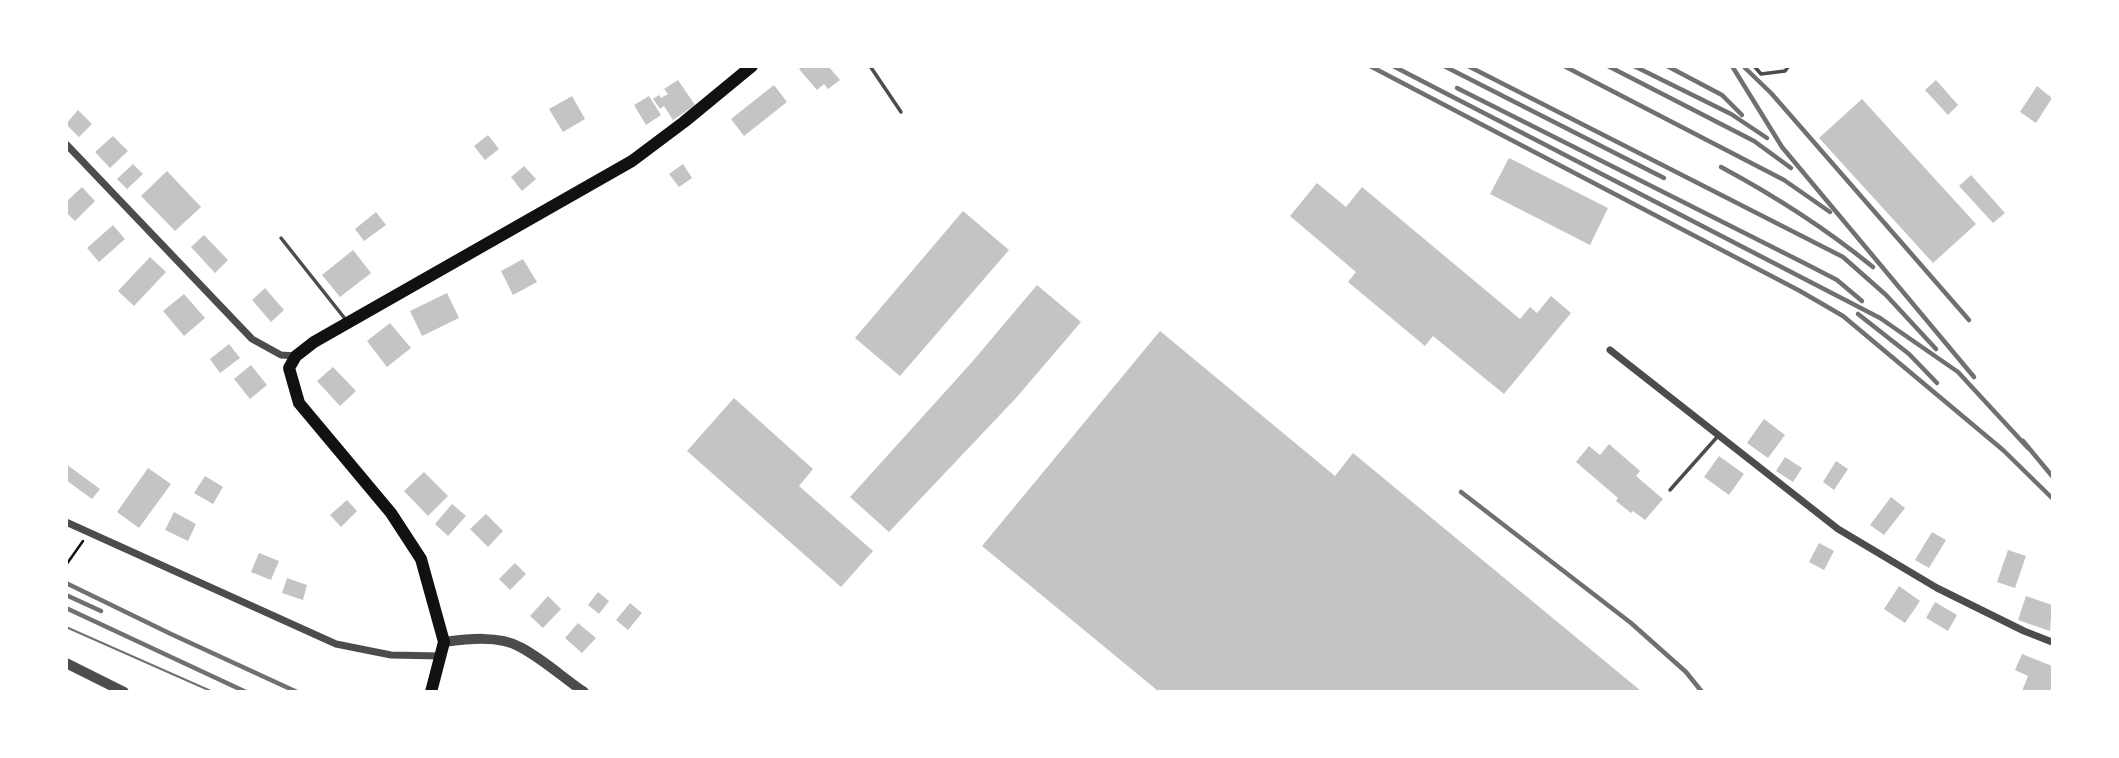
<!DOCTYPE html>
<html>
<head>
<meta charset="utf-8">
<style>
  body { margin:0 }
  #map { position:relative; width:2119px; height:758px; overflow:hidden; background:#fff; font-family:"Roboto Serif",serif }
  canvas { display:block }
  .frame { position:absolute; inset:0; border:68px solid #fff; pointer-events:none }
</style>
</head>
<body>
<div id="map">
<canvas width="2119" height="758"></canvas>
<div class="frame"></div>
</div>
<script>
const context = document.querySelector('canvas').getContext('2d');
context.lineJoin = 'round';
function fill(path, color) { context.fillStyle = color; context.fill(path, 'evenodd'); }
function strokePath(path, color, width, dash) { context.strokeStyle = color; context.lineWidth = width; context.lineCap = dash ? 'butt' : 'round'; context.setLineDash(dash || []); context.stroke(path); }
fill(new Path2D(`
  M803 66H828L840 80 828 89 824 84 817 90 799 69Z
  M678 80 695 105 673 120 664 106 660 109 653 99 659 95 661 98 668 94 664 89Z
  M1936 80 1958 105 1948 115 1925 90Z
  M774 85 787 102 744 136 731 119Z
  M2037 86 2052 98 2036 123 2020 112Z
  M572 96 585 119 563 132 549 109Z
  M649 96 661 115 646 125 634 105Z
  M1862 99 1976 224 1933 263 1819 138Z
  M78 110 92 124 79 137 66 124Z
  M488 135 499 149 485 160 474 146Z
  M113 136 128 151 110 168 95 152Z
  M1509 158 1608 208 1590 245 1490 194Z
  M133 164 143 174 127 189 117 179Z
  M683 164 692 178 679 187 669 174Z
  M524 166 536 179 522 191 511 177Z
  M167 171 201 207 175 231 141 196Z
  M1971 175 2005 213 1993 223 1959 186Z
  M1317 183 1346 207 1362 187 1520 319 1530 307 1537 313 1551 296 1571 313 1504 394 1433 336 1425 346 1348 282 1356 272 1290 216Z
  M82 187 95 201 75 221 66 212V202Z
  M963 211 1009 250 900 376 855 338Z
  M376 212 386 225 364 241 355 229Z
  M113 225 125 239 99 262 87 248Z
  M204 235 228 260 215 273 191 247Z
  M353 250 371 273 340 297 322 275Z
  M150 257 166 272 134 306 118 291Z
  M523 259 537 282 513 295 501 271Z
  M1037 285 1081 322 1016 398 889 532 850 497 972 362Z
  M265 288 284 310 271 322 252 300Z
  M447 293 459 318 422 336 410 311Z
  M184 294 205 318 184 336 163 311Z
  M390 323 411 348 387 367 367 341Z
  M1160 331 1335 476 1353 453 1641 691H1158L982 546Z
  M229 344 240 358 220 373 210 359Z
  M251 365 267 385 250 399 234 379Z
  M333 367 356 391 340 406 317 381Z
  M734 398 813 469 799 486 873 551 841 587 687 451Z
  M1764 419 1785 435 1768 458 1747 443Z
  M1609 444 1640 471 1636 476 1663 499 1645 520 1633 511 1631 513 1616 501 1618 498 1576 462 1589 446 1600 455Z
  M1719 456 1744 474 1729 495 1704 477Z
  M1785 457 1802 468 1793 482 1776 471Z
  M1836 461 1848 469 1834 490 1823 482Z
  M66 464 100 489 92 499 66 480Z
  M148 468 171 484 139 528 117 512Z
  M424 472 448 496 428 516 404 491Z
  M205 476 223 487 213 504 194 493Z
  M1891 497 1905 508 1884 535 1870 525Z
  M347 500 357 511 341 527 330 515Z
  M452 504 466 516 448 536 435 524Z
  M174 512 196 524 188 541 165 530Z
  M486 514 503 531 488 547 470 529Z
  M1932 532 1946 540 1929 568 1915 560Z
  M1819 543 1834 551 1824 570 1809 562Z
  M2008 550 2026 556 2015 588 1997 582Z
  M259 553 279 561 271 580 251 572Z
  M515 563 526 574 510 590 499 579Z
  M287 578 307 585 303 600 282 593Z
  M1899 586 1920 601 1905 623 1884 609Z
  M598 592 609 601 599 614 588 605Z
  M548 596 561 609 543 628 530 616Z
  M2026 596 2052 605 2050 631 2018 620Z
  M1935 602 1957 615 1948 631 1926 618Z
  M630 603 642 613 628 630 616 620Z
  M578 623 596 638 582 653 565 638Z
  M2022 654 2052 666V686L2050 691H2022L2028 676 2015 670Z`), '#c4c4c4');
strokePath(new Path2D(`
  M66 565 83 541`), '#111', 2.5);
strokePath(new Path2D(`
  M870 66 901 112
  M1754 66 1761 74 1785 71 1789 66
  M281 238 346 320
  M1670 490 1718 436`), '#4c4c4c', 3.5);
strokePath(new Path2D(`
  M66 144 252 339 281 355 296 356
  M1610 350 1838 529 1937 588 2024 631 2052 642
  M66 522 336 644 391 655 440 656`), '#4c4c4c', 7);
strokePath(new Path2D(`
  M444 642C467 639 499 635 520 647 543 659 562 677 584 692
  M66 663 124 692`), '#4c4c4c', 10);
strokePath(new Path2D(`
  M431 692 444 642 421 559 391 513 299 403 289 368 296 356 314 342 632 161 684 122 752 66`), '#111', 12);
strokePath(new Path2D(`
  M66 627 213 692`), '#707070', 2);
strokePath(new Path2D(`
  M1370 66 1800 291 1843 316 2003 450 2052 498
  M1393 66 1880 318 1958 372 2028 448
  M1444 66 1664 178
  M1468 66 1843 257 1886 295 1936 349
  M1564 66 1784 180 1830 212
  M1608 66 1754 141 1791 168
  M1634 66 1731 114 1767 138
  M1667 66 1722 95 1742 115
  M1732 66 1782 147 1974 377
  M1743 66 1771 93 1969 320
  M1457 88 1808 265 1837 280 1862 301
  M1721 167C1775 196 1825 228 1873 267
  M1858 314 1909 354 1937 383
  M2023 441 2052 476
  M1461 492 1631 623 1686 672 1702 692
  M66 583 171 634 297 692
  M66 595 101 611
  M66 608 246 692`), '#707070', 4.5);
</script>
</body>
</html>
